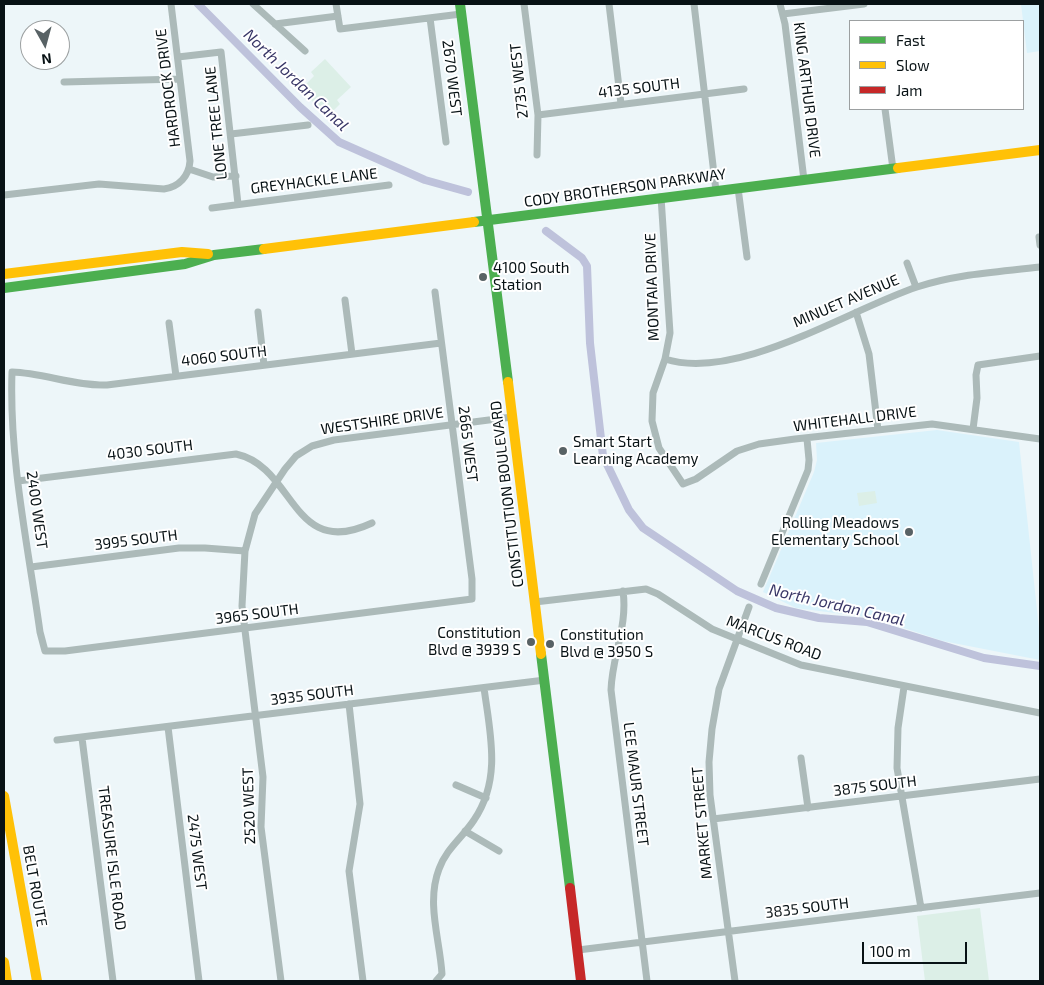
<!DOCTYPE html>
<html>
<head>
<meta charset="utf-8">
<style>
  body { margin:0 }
  #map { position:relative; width:1044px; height:985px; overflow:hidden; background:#edf6f9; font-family:"Exo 2",sans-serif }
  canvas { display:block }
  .frame { position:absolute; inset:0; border:5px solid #081215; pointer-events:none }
  .legend { position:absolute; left:849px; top:20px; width:175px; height:90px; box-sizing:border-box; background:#fff; border:1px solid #9ca0a1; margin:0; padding:6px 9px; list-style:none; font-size:15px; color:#081215 }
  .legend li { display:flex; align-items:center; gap:10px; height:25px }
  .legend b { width:25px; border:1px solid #9ca0a1 }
  .north { position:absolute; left:20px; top:20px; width:50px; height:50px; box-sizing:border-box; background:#fff; border:1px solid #9ca0a1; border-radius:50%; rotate:173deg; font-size:14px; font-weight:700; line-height:20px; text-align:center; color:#081215 }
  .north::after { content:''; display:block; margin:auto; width:18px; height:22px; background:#586265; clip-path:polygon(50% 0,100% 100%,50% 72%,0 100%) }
  .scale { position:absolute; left:862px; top:942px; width:105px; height:22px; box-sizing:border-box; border:2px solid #081215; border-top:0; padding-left:6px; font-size:15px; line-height:18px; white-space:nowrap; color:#081215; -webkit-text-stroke:4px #fff; paint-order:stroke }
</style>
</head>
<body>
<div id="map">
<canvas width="1044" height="985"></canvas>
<div class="frame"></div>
<ul class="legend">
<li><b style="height:6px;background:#4caf50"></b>Fast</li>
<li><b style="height:6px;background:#ffc107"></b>Slow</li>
<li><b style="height:6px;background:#c62828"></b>Jam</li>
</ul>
<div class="north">N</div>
<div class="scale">100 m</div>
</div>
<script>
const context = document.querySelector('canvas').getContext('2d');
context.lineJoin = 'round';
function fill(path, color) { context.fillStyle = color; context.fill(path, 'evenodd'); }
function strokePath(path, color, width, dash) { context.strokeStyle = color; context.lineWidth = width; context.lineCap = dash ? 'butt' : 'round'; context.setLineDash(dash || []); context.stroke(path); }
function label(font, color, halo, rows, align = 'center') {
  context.font = font + ' "Exo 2",sans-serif'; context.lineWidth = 4; context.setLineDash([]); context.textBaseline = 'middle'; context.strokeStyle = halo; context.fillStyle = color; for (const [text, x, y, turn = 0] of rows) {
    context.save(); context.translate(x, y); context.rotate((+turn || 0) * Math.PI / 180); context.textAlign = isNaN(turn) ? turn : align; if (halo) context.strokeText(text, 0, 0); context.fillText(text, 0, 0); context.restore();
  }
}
fill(new Path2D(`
  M1021 4H1040V51L1027 53Z
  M937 430 1019 442 1040 638V660L943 641 874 618 796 608 763 592 814 472 817 460 816 443Z`), '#daf2fb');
fill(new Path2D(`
  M325 59 351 87 337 100 340 104 327 117 301 89 314 76 311 72Z
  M875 491 877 503 859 506 857 493Z
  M980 908 989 981H925L917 916Z`), '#dcefe7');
strokePath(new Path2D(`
  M198 4 300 107 339 142 425 180 468 192
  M546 231 582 258 587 266 590 343 603 456 629 510 643 528 737 591 776 608 819 618 867 622 984 658 1040 666`), '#bec2db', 8);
strokePath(new Path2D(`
  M253 4 305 51
  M336 4 340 29 461 14
  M524 4 538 115 537 155
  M609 4 621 104
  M694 4 716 191
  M780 4 785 24 804 180
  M783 14 864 4
  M430 18 446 142
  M275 24 338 16
  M178 57 221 52 238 204
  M64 82 180 79
  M885 109 893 169
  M538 115 744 89
  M231 134 308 125
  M189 169 213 177 236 176
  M738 188 747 257
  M4 195 99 184 164 189C179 187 189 176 190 161L171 4
  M661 197 670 333 665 359 653 393 652 421 659 448 683 484 696 479 737 451 759 444 795 439 932 424 1040 439
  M212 208 389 185
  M1039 237 1040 245
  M907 263 916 287
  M435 292 472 579V599L65 651H45L40 632C28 546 9 459 12 372 44 373 74 386 107 385L441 343
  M345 300 352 354
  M258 312 264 365
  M856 312 869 354 878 430
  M169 323 176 376
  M665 359C737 382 848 310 917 287 956 274 999 272 1040 267
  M973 429 977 398 976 375 978 365 1040 356
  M18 481 236 454C296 467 291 561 372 523
  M31 567 179 548H205L245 551
  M761 584 808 470 809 460 807 439
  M623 591C628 626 612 656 611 690L647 981
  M535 602 646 589 658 594 712 629 801 665 1040 713
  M904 687 898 728 897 768 921 908
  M349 704 360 804 349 871 363 981
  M168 727 199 981
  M82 738 113 981
  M57 740 545 680
  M801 758 808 808
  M456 785 486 798
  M713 819 1040 779
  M465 831 499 851
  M578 950 1040 893
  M281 981 261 827 263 777 242 606 245 551 255 514 285 469 296 456 312 446 334 440 512 417
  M436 981 442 974C440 940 426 903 439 869 446 849 463 837 474 820 502 779 490 733 484 688
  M735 981 710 795 709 762 712 729 719 689 749 607`), '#acbab9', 7);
strokePath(new Path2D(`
  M460 4 508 382
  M474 222 898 168
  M4 288 185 264 214 255 264 249
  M541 654 570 888`), '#4caf50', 10);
strokePath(new Path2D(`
  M898 168 1040 150
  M264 249 474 222
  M4 274 182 252 208 254
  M508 382 541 654
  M4 796 37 981
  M4 962 7 981`), '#ffc107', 10);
strokePath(new Path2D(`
  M570 888 581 981`), '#c62828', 10);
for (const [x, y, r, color] of [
  [483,277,5,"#586265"],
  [563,451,5,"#586265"],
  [909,532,5,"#586265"],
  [531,642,5,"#586265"],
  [550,644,5,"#586265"]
]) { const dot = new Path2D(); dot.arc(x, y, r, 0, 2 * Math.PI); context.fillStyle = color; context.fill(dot); strokePath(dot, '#fff', 2); }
label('15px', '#081215', '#fff', [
  ["2670 WEST",452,78,83],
  ["2735 WEST",519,81,-96],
  ["HARDROCK DRIVE",168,88,-97],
  ["4135 SOUTH",639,88,-7],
  ["KING ARTHUR DRIVE",807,90,83],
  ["LONE TREE LANE",216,123,-96],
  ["GREYHACKLE LANE",314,181,-7],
  ["CODY BROTHERSON PARKWAY",625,188,-8],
  ["MONTAIA DRIVE",652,287,-92],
  ["MINUET AVENUE",846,301,-23],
  ["4060 SOUTH",224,356,-7],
  ["WHITEHALL DRIVE",855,419,-7],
  ["WESTSHIRE DRIVE",382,421,-8],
  ["2665 WEST",468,444,83],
  ["4030 SOUTH",150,450,-7],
  ["CONSTITUTION BOULEVARD",507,494,-97],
  ["2400 WEST",37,510,82],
  ["3995 SOUTH",136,540,-7],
  ["3965 SOUTH",257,614,-7],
  ["MARCUS ROAD",774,638,21],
  ["3935 SOUTH",312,695,-7],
  ["LEE MAUR STREET",636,784,83],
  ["3875 SOUTH",875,786,-7],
  ["2520 WEST",249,806,-92],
  ["MARKET STREET",702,823,-95],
  ["2475 WEST",197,852,83],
  ["TREASURE ISLE ROAD",112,858,83],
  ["BELT ROUTE",35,886,80],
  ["3835 SOUTH",807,908,-7]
]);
label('15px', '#081215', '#fff', [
  ["4100 South",493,268],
  ["Station",493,285],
  ["Smart Start",573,442],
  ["Learning Academy",573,459],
  ["Rolling Meadows",899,523,"right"],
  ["Elementary School",899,540,"right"],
  ["Constitution",521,633,"right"],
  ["Blvd @ 3939 S",521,650,"right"],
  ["Constitution",560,635],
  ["Blvd @ 3950 S",560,652]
], 'left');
label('italic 16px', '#393767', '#fff', [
  ["North Jordan Canal",296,80,44],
  ["North Jordan Canal",837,605,13]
]);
</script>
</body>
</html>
